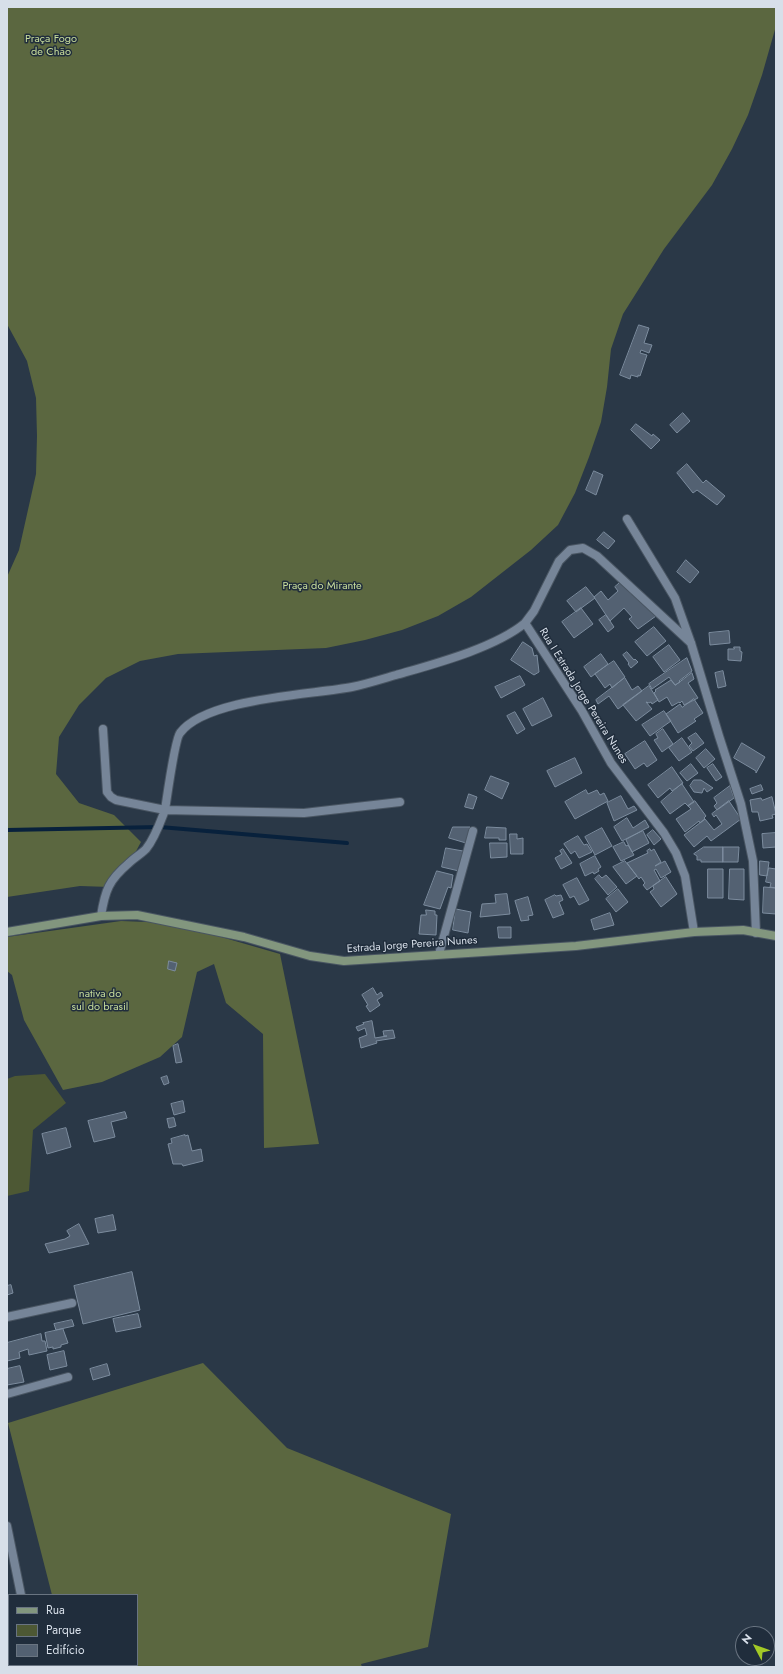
<!DOCTYPE html>
<html>
<head>
<meta charset="utf-8">
<style>
  body { margin:0 }
  #map { position:relative; width:783px; height:1674px; overflow:hidden; background:#2a3847; font-family:Jost,sans-serif }
  canvas { display:block }
  .frame { position:absolute; inset:0; border:8px solid #d7dfe9; pointer-events:none }
  .legend { position:absolute; left:8px; top:1594px; width:130px; height:72px; box-sizing:border-box; background:#202d3c; border:1px solid #697481; margin:0; padding:5px 7px; list-style:none; font-size:12px; color:#d7dfe9 }
  .legend li { display:flex; align-items:center; gap:8px; height:20px }
  .legend b { width:20px; border:1px solid #697481 }
  .north { position:absolute; left:735px; top:1626px; width:40px; height:40px; box-sizing:border-box; background:#202d3c; border:1px solid #697481; border-radius:50%; rotate:311deg; font-size:11px; font-weight:700; line-height:16px; text-align:center; color:#d7dfe9 }
  .north::after { content:''; display:block; margin:auto; width:14px; height:18px; background:#a3c926; clip-path:polygon(50% 0,100% 100%,50% 72%,0 100%) }
</style>
</head>
<body>
<div id="map">
<canvas width="783" height="1674"></canvas>
<div class="frame"></div>
<ul class="legend">
<li><b style="height:5px;background:#82967e"></b>Rua</li>
<li><b style="height:11px;background:#4d5834"></b>Parque</li>
<li><b style="height:11px;background:#536172"></b>Edifício</li>
</ul>
<div class="north">N</div>
</div>
<script>
const context = document.querySelector('canvas').getContext('2d');
context.lineJoin = 'round';
function fill(path, color) { context.fillStyle = color; context.fill(path, 'evenodd'); }
function strokePath(path, color, width, dash) { context.strokeStyle = color; context.lineWidth = width; context.lineCap = dash ? 'butt' : 'round'; context.setLineDash(dash || []); context.stroke(path); }
function label(font, color, halo, rows, align = 'center') {
  context.font = font + ' Jost,sans-serif'; context.lineWidth = 3; context.setLineDash([]); context.textBaseline = 'middle'; context.strokeStyle = halo; context.fillStyle = color; for (const [text, x, y, turn = 0] of rows) {
    context.save(); context.translate(x, y); context.rotate((+turn || 0) * Math.PI / 180); context.textAlign = isNaN(turn) ? turn : align; if (halo) context.strokeText(text, 0, 0); context.fillText(text, 0, 0); context.restore();
  }
}
fill(new Path2D(`
  M45 1074 66 1103 33 1130 29 1191 7 1196V1079L15 1076Z`), '#4d5834');
fill(new Path2D(`
  M7 7H776V26L762 75 748 115 732 149 712 185 664 249 623 314 611 349 607 387 601 422 589 457 575 493 558 525 531 550 471 597 438 616 402 630 365 640 326 648 178 654 140 661 106 678 79 705 59 737 56 774 79 803 114 815 141 842 123 875 110 887 80 886 7 897V577L19 550 36 474 37 436 36 398 27 361 7 324Z
  M121 921 173 923 280 954 319 1144 264 1148 263 1034 226 1003 214 964 197 972 182 1037 160 1057 102 1082 63 1090 24 1020 12 975 7 971V937Z
  M203 1363 287 1448 451 1514 428 1647 361 1664 362 1667H71L70 1665H137V1595H52L8 1423Z`), '#5b6740');
strokePath(new Path2D(`
  M7 830 160 827 347 843`), '#08213c', 4);
const building = new Path2D(`
  M639 325 649 328 644 343 652 345 649 353 641 350 640 353 647 355 640 376 638 375V377L631 375 630 379 620 375Z
  M683 413 690 421 677 433 670 425Z
  M636 424 652 436 653 434 660 440 651 449 631 430Z
  M687 464 703 483 706 480 725 496 717 505 697 490 693 493 677 473Z
  M594 471 603 475 596 495 586 490Z
  M604 532 615 541 608 549 597 540Z
  M686 560 699 572 690 583 677 572Z
  M622 581 631 594 634 592 656 616 638 629 629 619 632 617 624 608 610 621 594 597 601 591 608 600 618 591 615 587Z
  M586 587 595 598 576 612 567 601Z
  M581 608 593 624 574 638 562 622Z
  M606 615 614 627 608 632 599 620Z
  M654 627 666 641 647 656 635 642Z
  M729 631 730 643 710 645 709 633Z
  M523 642 532 648 534 656 537 655 539 672 534 675 511 660Z
  M669 645 680 660 664 672 653 657Z
  M734 647H740V651L742 652 741 661 728 660V649H734Z
  M627 652 634 660 635 659 638 662 631 668 628 664 629 663 623 655Z
  M601 654 608 664 591 677 584 667Z
  M687 658 692 671 679 681 680 682 675 685 669 677 652 689 649 684Z
  M614 661 625 677 612 688 610 684 605 688 595 674Z
  M723 671 726 686 718 688 715 673Z
  M692 673 694 679 688 683 698 698 684 705 682 701 680 703 679 702 672 706 667 697 659 702 654 693 656 691 655 690 671 680 675 685Z
  M520 676 525 685 501 698 495 687Z
  M625 678 632 690 638 686 642 691 618 709 609 696 598 704 596 700Z
  M649 686 658 700 652 704 651 702 649 703 646 702 652 709 636 721 623 705Z
  M543 698 552 716 532 726 523 709Z
  M694 699 703 713 694 719 696 721 678 733 666 714 680 704 682 707Z
  M664 711 671 721 650 736 642 725Z
  M515 712 525 729 517 734 507 716Z
  M663 729 673 744 662 752 654 740 658 738 656 734Z
  M696 733 704 743 693 751 689 746 692 743 688 738Z
  M682 738 692 752 679 761 669 748Z
  M645 741 657 760 647 767 644 763 635 769 625 754Z
  M742 743 765 757 756 773V771L734 758Z
  M706 749 715 759 704 768 696 758Z
  M575 758 582 773 555 787 547 771Z
  M691 764 698 773 687 781 680 773Z
  M713 764 722 777 716 781 707 768Z
  M672 767 683 783 672 791 670 788 658 798 648 785Z
  M491 776 509 783 502 799 485 790Z
  M694 780H701L713 788 707 792 704 788 702 793 694 792 690 786Z
  M682 784 694 802 688 806 685 803 670 814 661 802Z
  M761 785 763 790 752 794 750 789Z
  M730 786 734 798 717 810 714 806 717 803 714 798Z
  M586 790 588 794 597 790 600 795 604 793 608 801 575 819 565 802Z
  M469 794 477 797 473 809 465 807Z
  M621 796 628 809 634 806 637 810 614 821 607 803Z
  M772 797 776 814 772 815 773 818 760 821 758 812H752L750 800 761 798 762 800Z
  M695 801 706 816 704 818 705 819 700 823 699 821 685 832 676 819 691 809 688 806Z
  M729 801 741 819 711 841 707 836 694 847 684 835 705 819 714 830 722 824 716 815 714 817 712 814Z
  M627 818 633 828 645 820 649 827 622 841 614 827Z
  M453 827H470L466 843 449 838Z
  M487 827 506 828V840H499V838H485Z
  M602 828 612 846 595 855 585 837Z
  M653 830 661 839 654 845 647 835Z
  M643 831 649 843 632 852 626 840Z
  M776 833V847L763 848 762 834Z
  M510 834H517V839L523 838V854H511Z
  M578 836 584 845 587 844 592 852 579 858 575 851 571 854 564 844Z
  M624 842 626 846 628 845 634 855 621 861 613 847Z
  M490 843H507V857L491 858Z
  M704 847H723V862H701V860H697V856L694 854Z
  M723 847H739L738 862H723Z
  M446 848 463 851 459 871 442 867Z
  M563 849 572 863 561 869 555 858 562 854 560 851Z
  M650 849 651 851 654 849 661 862 655 866 665 861 671 872 661 878 656 869 654 870 660 881 647 890 643 885 645 883 641 877 639 879 627 863 648 853 647 851Z
  M595 856 601 867 598 869 599 871 594 874 593 872 585 876 580 864Z
  M625 861 637 876 626 884 613 867Z
  M760 861 769 862 767 876 760 875Z
  M769 868 776 869V888L770 887 771 883 766 882Z
  M708 869H723V898H708Z
  M730 869H744V900L729 899Z
  M437 871 453 875 451 888 448 887 440 909 424 905Z
  M599 875 602 878 606 875 617 887 608 895 595 879Z
  M666 877 677 894 661 907 650 892 654 889 653 886Z
  M577 878 589 900 579 905 574 896 570 898 563 885Z
  M764 887 776 888V914L763 913Z
  M618 889 628 902 616 912 606 899Z
  M507 894 510 914 480 917 482 904 496 903 495 895Z
  M555 895 556 896 561 895 563 900 559 902 564 914 553 918 545 900Z
  M528 897 533 915 528 916 529 920 521 921 515 901Z
  M456 909 471 912 468 933 453 930Z
  M426 910 435 911V915H437L436 935 419 934 421 915H426Z
  M610 913 614 925 594 930 591 920Z
  M498 927H511V938H499Z
  M169 961 177 963 175 971 168 969Z
  M373 988 377 995 381 992 383 996 377 1000 380 1005 370 1012 366 1006 368 1005 362 995Z
  M372 1021 375 1038 387 1036H384L383 1031 393 1030 395 1038 376 1041 377 1043 361 1048 359 1038 367 1035 365 1028 358 1031 356 1027 364 1024 363 1023Z
  M178 1044 182 1062 176 1063 173 1046Z
  M167 1076 169 1083 164 1085 161 1078Z
  M183 1101 185 1112 174 1115 171 1104Z
  M125 1112 127 1118 111 1122 115 1137 94 1142 88 1121Z
  M174 1118 176 1126 169 1128 167 1119Z
  M66 1128 71 1147 47 1154 42 1134Z
  M185 1135V1136L188 1135 192 1151 201 1149 203 1161 183 1166 182 1164H173L168 1144 172 1143 171 1139Z
  M113 1215 116 1230 98 1233 95 1219Z
  M79 1224 89 1244 49 1253 45 1244 65 1239 70 1236 67 1231Z
  M132 1272 140 1310 83 1324 74 1286Z
  M11 1285 13 1293 7 1295V1286Z
  M138 1314 141 1327 116 1332 113 1319Z
  M72 1320 74 1326 56 1330 54 1324Z
  M63 1329 68 1343 61 1345V1347L53 1349V1347L48 1348 45 1333Z
  M41 1334 42 1341H45L47 1351 29 1355 28 1349 19 1352 20 1358 7 1361V1343Z
  M64 1351 67 1366 50 1370 47 1355Z
  M107 1364 110 1375 93 1380 90 1369Z
  M20 1366 24 1382 7 1385V1369Z`);
fill(building, '#536172');
strokePath(building, '#7c8c9e', 1);
const street = new Path2D(`
  M627 519 675 598 691 643 719 736 741 804 753 861 756 933
  M691 643 597 556 583 548 570 550 559 561 534 611 525 623 582 711 611 763 664 833 676 853 685 876 694 932
  M103 729 107 792 111 797 116 800 165 810C167 797 175 739 180 733 206 698 310 695 352 687 367 684 382 679 396 675 434 664 495 648 525 623
  M101 916C105 890 109 880 129 863 134 858 141 854 146 849 155 838 160 823 165 810L304 813 400 802
  M439 954 473 831
  M7 1317 72 1303
  M7 1394 68 1377
  M7 1526 21 1595
  M35 1665 36 1667`);
const secondary = new Path2D(`
  M7 932 101 916 137 915 244 937 310 956 344 961 576 946 694 932 743 930 776 936`);
strokePath(street, '#495562', 10);
strokePath(secondary, '#495562', 10);
strokePath(street, '#768598', 8);
strokePath(secondary, '#82967e', 8);
label('11px', '#c9de9c', '#202d3c', [
  ["Praça Fogo",51,39],
  ["de Chão",51,52],
  ["Praça do Mirante",322,586],
  ["nativa do",100,994],
  ["sul do brasil",100,1007]
]);
label('11px', '#d7dfe9', '#202d3c', [
  ["Rua I Estrada Jorge Pereira Nunes",583,696,58],
  ["Estrada Jorge Pereira Nunes",412,945,-4]
]);
</script>
</body>
</html>
